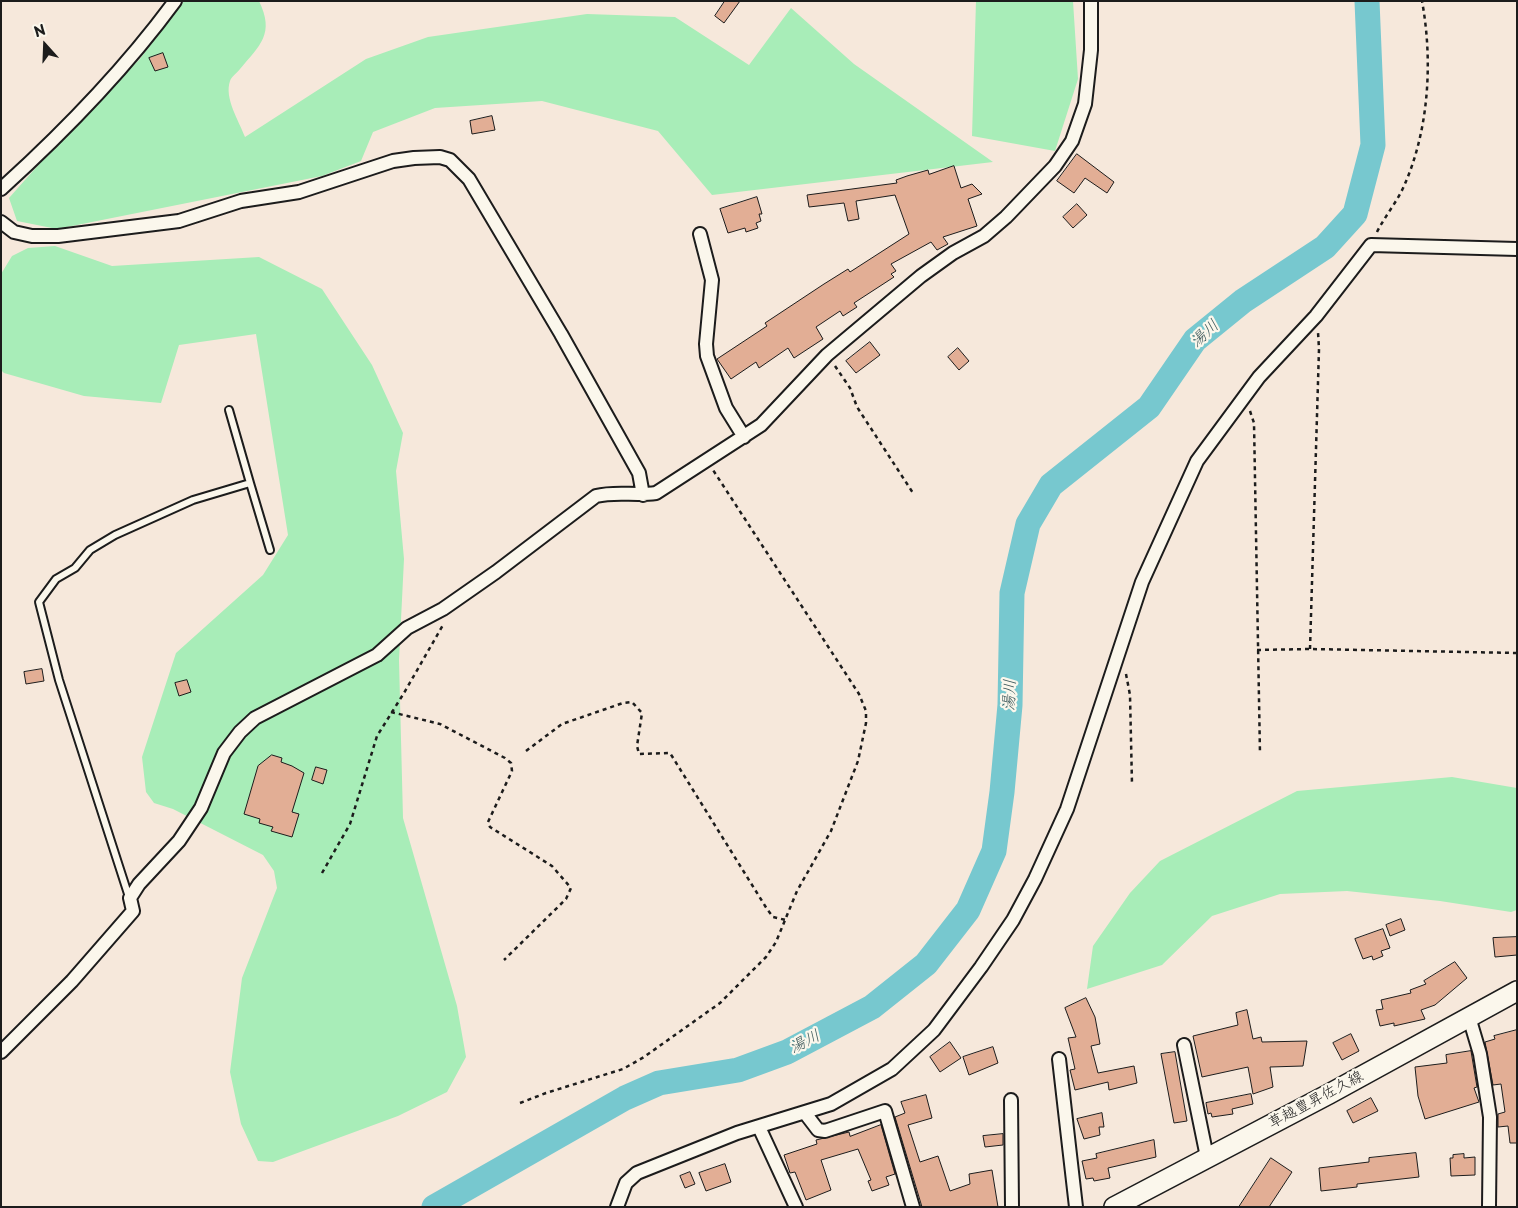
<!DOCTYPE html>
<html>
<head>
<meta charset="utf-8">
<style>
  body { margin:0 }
  #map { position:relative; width:1518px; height:1208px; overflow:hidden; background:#f6e8db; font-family:"Playpen Sans",sans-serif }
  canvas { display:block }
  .frame { position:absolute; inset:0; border:2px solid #1c1c1c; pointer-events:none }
  .north { position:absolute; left:20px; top:20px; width:50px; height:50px; -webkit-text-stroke:4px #fbf7ec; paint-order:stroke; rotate:340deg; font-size:14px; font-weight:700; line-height:20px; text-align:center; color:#1c1c1c }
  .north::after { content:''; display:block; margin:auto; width:18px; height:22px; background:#1c1c1c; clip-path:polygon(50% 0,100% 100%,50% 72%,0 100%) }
</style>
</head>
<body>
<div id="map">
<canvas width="1518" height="1208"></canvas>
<div class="frame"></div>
<div class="north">N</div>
</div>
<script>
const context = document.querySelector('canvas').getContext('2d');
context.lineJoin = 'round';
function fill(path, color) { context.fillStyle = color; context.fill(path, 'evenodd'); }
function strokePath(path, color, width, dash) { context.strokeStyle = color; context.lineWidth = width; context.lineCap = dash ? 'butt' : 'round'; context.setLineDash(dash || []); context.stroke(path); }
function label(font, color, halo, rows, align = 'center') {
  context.font = font + ' "Playpen Sans","Klee One",sans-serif'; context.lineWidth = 4.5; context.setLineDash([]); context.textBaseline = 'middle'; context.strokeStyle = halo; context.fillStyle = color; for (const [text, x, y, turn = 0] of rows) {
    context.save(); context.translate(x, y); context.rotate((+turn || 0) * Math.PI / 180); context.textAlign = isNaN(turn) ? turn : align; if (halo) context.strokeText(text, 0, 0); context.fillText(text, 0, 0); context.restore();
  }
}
fill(new Path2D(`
  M184 1H259C275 34 260 45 240 69 237 73 231 77 230 81 224 98 239 121 245 137L366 59 428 37 587 14 675 17 749 65 791 8 854 64 993 162 712 195 658 131 542 101 435 108 373 132 361 161 322 176 57 229 17 221 9 198 95 101 139 60Z
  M976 1H1073L1078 79 1055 151 972 136Z
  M55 246 112 266 259 257 322 289 372 365 403 433 396 471 404 559 399 660 403 818 457 1006 466 1057 447 1092 398 1116 273 1162 258 1161 241 1124 230 1072 242 978 277 888 274 871 263 855 173 809 154 803 146 792 142 757 176 653 263 575 288 535 256 334 179 345 161 403 84 396 4 373 1 370V274L12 256 28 248Z
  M1452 777 1517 788V910L1511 912 1440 901 1347 891 1280 894 1212 916 1162 965 1087 989 1093 946 1130 893 1160 861 1297 791Z`), '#a8edb8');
strokePath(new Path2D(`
  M434 1207 625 1098 659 1083 738 1070 787 1052 872 1007 926 964 968 910 994 851 1002 792 1010 705 1012 593 1028 524 1051 485 1149 407 1195 340 1243 301 1325 247 1355 214 1373 145 1367 1`), '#77c8cf', 25);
const building = new Path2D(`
  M725 1H740L724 23 715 16Z
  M163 53 168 67 155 71 149 58Z
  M492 116 495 130 472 134 470 121Z
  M1077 154 1114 182 1107 193 1085 178 1074 193 1057 181Z
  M954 166 961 188 972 184 982 194 968 199 977 226 943 237 948 244 937 250 931 242 891 264 896 271 891 274 894 277 854 303 857 307 843 316 840 311 816 327 823 339 794 358 788 348 759 368 756 362 731 379 717 359 767 326 765 323 824 284 848 269 850 272 909 234 895 195 856 201 859 219 848 221 844 203 809 207 807 195 897 183 896 180 907 176 928 170 929 174Z
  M757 197 762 214H759L761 221 756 223 758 228 746 232 745 228 728 233 720 209Z
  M1077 204 1087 215 1073 228 1063 217Z
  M870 342 880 355 856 373 846 361Z
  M958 348 969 361 959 370 948 357Z
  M42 669 44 681 26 684 24 672Z
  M187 680 191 692 179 696 175 683Z
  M272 755 282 758 281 762 292 766 304 773 292 812 299 814 292 837 271 831 273 827 259 823 260 819 244 814 258 766Z
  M316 767 327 770 323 784 312 780Z
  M1401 919 1405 930 1390 936 1386 925Z
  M1383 929 1390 948 1381 951 1383 956 1373 960 1372 956 1363 959 1355 939Z
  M1517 937V955L1495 957 1493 938Z
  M1455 962 1467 978 1435 1005 1421 1010 1425 1019 1394 1026V1023L1380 1026 1376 1010 1383 1009 1381 1000 1411 993 1410 990 1426 984 1424 981Z
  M1086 998 1095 1017 1100 1044 1091 1046 1098 1073 1134 1066 1137 1083 1109 1090 1108 1082 1075 1090 1070 1070 1075 1069 1068 1038 1076 1037 1065 1008Z
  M1247 1010 1253 1039 1261 1037 1262 1042 1307 1041 1303 1066 1270 1067 1273 1087 1253 1094 1248 1067 1202 1077 1193 1036 1238 1025 1236 1013Z
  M1517 1030V1143H1510L1508 1126 1498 1127V1114L1505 1112 1501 1084 1493 1085 1485 1042 1495 1039 1494 1036Z
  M1351 1034 1359 1051 1342 1060 1333 1043Z
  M950 1042 961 1058 940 1072 930 1057Z
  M993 1047 998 1063 969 1075 963 1057Z
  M1471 1051 1477 1087 1474 1088 1479 1102 1425 1119 1418 1096 1415 1067 1447 1063 1446 1055Z
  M1175 1052 1187 1121 1174 1123 1161 1054Z
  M1251 1094 1253 1104 1232 1109 1233 1114 1212 1117 1211 1113 1208 1114 1206 1103Z
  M926 1095 932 1118 908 1125 920 1162 938 1156 950 1191 970 1184 969 1174 992 1170 998 1207H922L895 1117 905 1113 901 1102Z
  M1371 1098 1378 1111 1353 1123 1347 1111Z
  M1102 1113 1104 1127H1099L1100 1135 1084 1139 1077 1119Z
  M881 1125 895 1174 886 1177 889 1185 872 1191 868 1181 871 1180 858 1149 821 1160 831 1190 806 1200 795 1172 790 1173 784 1155 817 1144 816 1140 849 1132 850 1136Z
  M1003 1134V1145L985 1147 983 1136Z
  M1154 1140 1156 1157 1108 1168 1110 1178 1094 1181 1093 1178 1086 1179 1082 1161 1097 1158 1096 1154Z
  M1416 1153 1419 1177 1357 1184V1187L1321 1191 1319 1168 1369 1162V1158Z
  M1464 1154V1158L1475 1157V1175L1451 1176 1450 1158H1453V1155Z
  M1271 1158 1292 1172 1269 1207H1239Z
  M725 1164 731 1182 706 1191 699 1173Z
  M690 1172 695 1184 685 1188 680 1176Z`);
fill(building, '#e2ae95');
strokePath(building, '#1c1c1c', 1);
const service = new Path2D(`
  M250 483 270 550
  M129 897 59 680 39 602 56 579 75 568 90 550 115 535 193 500 250 483 229 410`);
const minor = new Path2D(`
  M1 189C64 132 125 69 175 1
  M1 222 14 232 32 236H58L179 221 241 201 299 192 393 161 414 158 440 157 450 160 469 179 561 334 639 473 643 495
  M700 234 712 280 706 344 707 356 726 408 744 437
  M1469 1017 1480 1054 1490 1117 1489 1207
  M1184 1045 1207 1157
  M1 1052 72 981 133 911 130 898 139 884 179 841 201 808 224 753 240 732 255 718 377 655 407 628 443 609 496 572 596 496C616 491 635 496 656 493L761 425 827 355 921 276 953 253 984 236 1006 217 1055 166 1072 141 1085 104 1091 50V1
  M1059 1059 1076 1207
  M1011 1100 1012 1207
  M805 1113 818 1130 825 1131 885 1111 913 1207
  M759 1127 796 1207
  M617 1207 626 1183 637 1173 737 1133 831 1104 892 1069 934 1030 981 967 1013 920 1035 879 1067 809 1142 582 1197 461 1259 377 1316 316 1371 245 1517 249`);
const secondary = new Path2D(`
  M1114 1207 1329 1094 1517 991`);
strokePath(service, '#1c1c1c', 10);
strokePath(minor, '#1c1c1c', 16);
strokePath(secondary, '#1c1c1c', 22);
strokePath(new Path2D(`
  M1377 232C1385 216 1397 202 1404 186 1429 130 1433 61 1422 1
  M835 366 850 388 857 407 913 493
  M1250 411 1254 423 1260 754
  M1310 649 1319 349 1318 332
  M1257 650 1310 649 1517 653
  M1126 674 1130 695 1132 784
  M391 712 440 724 505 758 511 763 512 771 488 822 490 827 552 866 571 888 566 899 504 960
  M526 751 562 724 623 703 632 702 642 713 637 746 639 754 670 753 767 909 773 917 786 920
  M322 873 350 824 377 736 404 693 443 625
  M520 1103 546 1093 623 1069 644 1057 720 1003 766 957 776 942 797 891 831 831 858 761 866 723V711L859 694 713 470`), '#1c1c1c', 2.5, [4, 4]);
strokePath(service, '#fbf7ec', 6);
strokePath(minor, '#fbf7ec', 12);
strokePath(secondary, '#fbf7ec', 19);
label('15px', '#1c1c1c', '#fbf7ec', [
  ["草越豊昇佐久線",1316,1100,-28]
]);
label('italic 16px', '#3c585b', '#fbf7ec', [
  ["湯川",1205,334,-43],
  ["湯川",1010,695,-88],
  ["湯川",805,1042,-27]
]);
</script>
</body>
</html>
